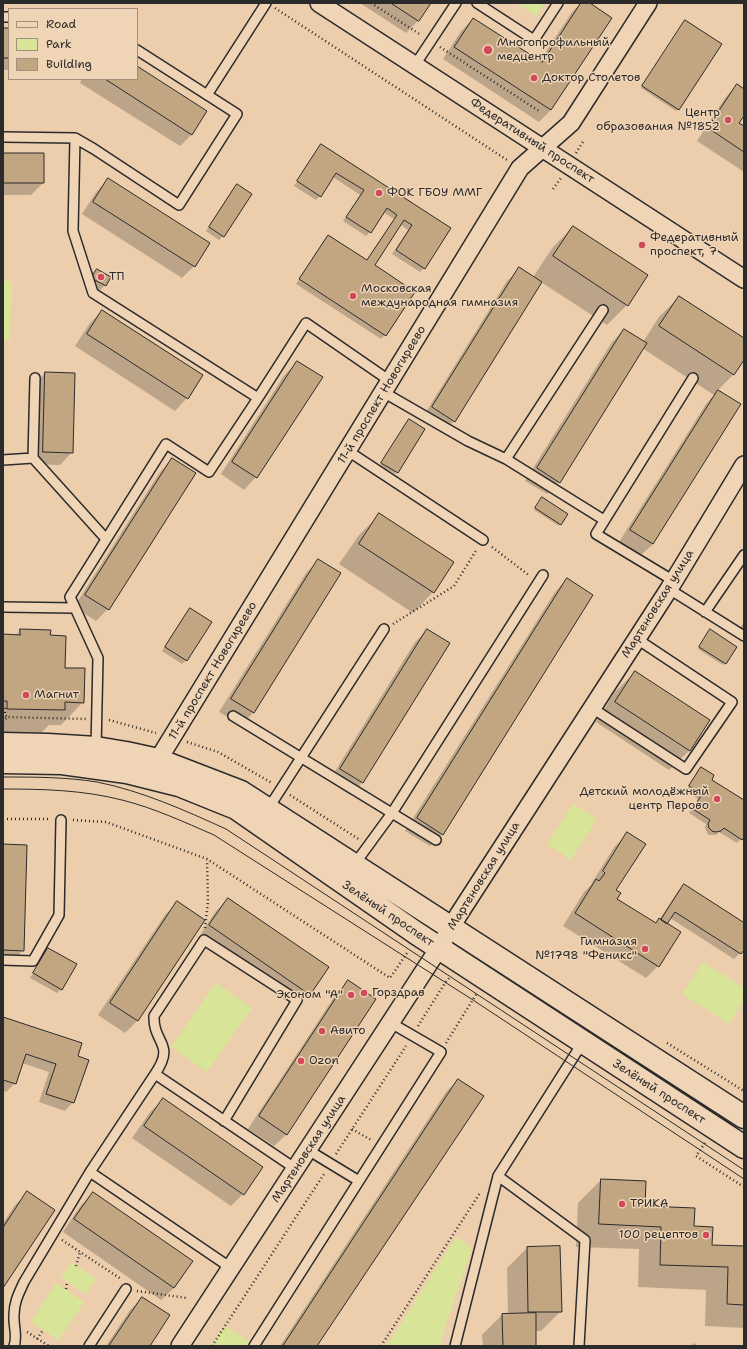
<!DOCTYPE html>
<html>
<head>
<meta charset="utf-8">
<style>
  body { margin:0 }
  #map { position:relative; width:747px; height:1349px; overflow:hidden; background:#ecceac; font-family:"Shantell Sans",sans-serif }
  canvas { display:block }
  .frame { position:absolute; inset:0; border:4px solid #2b2b2b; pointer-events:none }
  .legend { position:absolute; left:8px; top:8px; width:130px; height:72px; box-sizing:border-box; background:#f0d4b6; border:1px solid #a1907e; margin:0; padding:5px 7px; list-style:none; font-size:12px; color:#2b2b2b }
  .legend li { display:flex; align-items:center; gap:8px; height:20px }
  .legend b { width:20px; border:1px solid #a1907e }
</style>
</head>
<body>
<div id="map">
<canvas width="747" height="1349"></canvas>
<div class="frame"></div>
<ul class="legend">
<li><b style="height:5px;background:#f0d4b6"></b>Road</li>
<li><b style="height:11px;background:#d8e497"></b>Park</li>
<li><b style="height:11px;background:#c1a681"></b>Building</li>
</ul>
</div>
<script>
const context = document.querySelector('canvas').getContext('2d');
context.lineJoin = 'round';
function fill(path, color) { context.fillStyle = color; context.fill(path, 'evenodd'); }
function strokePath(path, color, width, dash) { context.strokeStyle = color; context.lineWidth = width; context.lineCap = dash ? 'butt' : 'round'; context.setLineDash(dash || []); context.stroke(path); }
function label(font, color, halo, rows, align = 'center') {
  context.font = font + ' "Shantell Sans",sans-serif'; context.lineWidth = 3; context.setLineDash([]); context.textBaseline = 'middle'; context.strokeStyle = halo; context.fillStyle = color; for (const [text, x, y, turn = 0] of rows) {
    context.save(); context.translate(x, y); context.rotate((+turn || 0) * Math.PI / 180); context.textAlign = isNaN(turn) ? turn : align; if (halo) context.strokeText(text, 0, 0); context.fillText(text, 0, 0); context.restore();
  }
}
fill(new Path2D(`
  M517 3H544L536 16Z
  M3 281H12L10 340 3 339Z
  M573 804 597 819 571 860 547 844Z
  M703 962 744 988V1000L729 1024 682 994Z
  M216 983 252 1008 207 1072 171 1047Z
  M456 1237 472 1248 439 1346H392L388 1344Z
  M71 1262 96 1279 86 1294 61 1278Z
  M56 1283 84 1302 59 1340 31 1322Z
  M225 1326 255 1345 254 1346H212Z`), '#d8e497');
fill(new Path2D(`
  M360 3H430L418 21 406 33Z
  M581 3H588L611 18 551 110 539 122 443 59 461 31 473 19 539 62 572 12Z
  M684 23 678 109 676 111 641 88Z
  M3 29H9V70H3Z
  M137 68 192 134 180 146 80 83 82 79H137Z
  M737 85 744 90V114L738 123 744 127V172L697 141 725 98Z
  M322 145 450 228 424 268 420 272 392 254 408 230 400 224 373 266 385 335 381 339 296 284 324 240 328 236 366 261 394 219 383 212 370 232 366 236 343 221 360 195 333 177 320 196 316 200 294 186 318 149Z
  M3 154 43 183 31 195H3Z
  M108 180 194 266 182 278 82 214 96 192Z
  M237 185 223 236 219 240 206 231 233 189Z
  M573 227 627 305 607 325 541 282 454 421 442 433 421 420 507 281 520 269 533 277 553 247Z
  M97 270 109 277 105 285 98 292 86 284 91 276Z
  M679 297 744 339V358L733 375 717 391 739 405 653 544 640 556 619 542 706 404 714 395 642 348 559 482 547 494 525 481 612 342 624 330 643 342 659 317Z
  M102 311 187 398 175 411 75 346 90 323Z
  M298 362 256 477 244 490 221 474 285 374Z
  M45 373 72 452 60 465 31 464 33 386Z
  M407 422 424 430 395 474 380 465Z
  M172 459 108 609 96 621 74 607 160 472Z
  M541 500 560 524 559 526 534 510Z
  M379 515 433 592 413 613 339 564 359 535Z
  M318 561 340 574 253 713 241 725 219 712 306 573Z
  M567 579 442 834 430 846 405 831 555 592Z
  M190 609 186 660 182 664 162 651 186 613Z
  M744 622V635L738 631Z
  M20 630 49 636 64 668 83 702 61 725H49L41 733 3 732V635L15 636Z
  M427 630 449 644 362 783 350 795 329 781 415 642Z
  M708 632 736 647 723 665 698 649Z
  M635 672 690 750 669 770 596 722 615 692Z
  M702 768 710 780 744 801V835L737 843 719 832 716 835H708L705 828 706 824 689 813 698 799 686 791 697 772Z
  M628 834 615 890 616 899 655 924 659 920 678 891 684 885 742 922 744 920V949L734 959 670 918 666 924 658 966 646 978 563 926 584 892 592 884H591L615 846Z
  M3 845 23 950 11 963 3 962Z
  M228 899 309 994 297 1006 198 938 216 911Z
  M177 903 204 920 137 1021 125 1033 98 1015 165 915Z
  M48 949 61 989 57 993 30 978 44 953Z
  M348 982 287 1134 274 1146 248 1129 336 994Z
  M3 1018 76 1056 73 1102 65 1111 39 1102 49 1072 22 1063 15 1083 6 1092 3 1091Z
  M458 1080 316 1346H280L446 1092Z
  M163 1100 243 1194 231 1206 132 1138 150 1112Z
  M601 1180 644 1207 693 1227 711 1246 744 1247V1328L705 1326 706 1290 638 1287 639 1249 576 1247 578 1203Z
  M28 1193 3 1287V1223L15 1205Z
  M93 1193 174 1288 161 1300 63 1232 81 1205Z
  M559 1247 561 1311 541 1331H535V1346H483L482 1335 502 1315 508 1314 507 1268 527 1248Z
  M142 1298 149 1346H106L130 1310Z
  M694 1343 698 1346H690Z`), '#0003');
const building = new Path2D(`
  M391 3H431L419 21Z
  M581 3H590L612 18 551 110 454 47 473 18 542 62Z
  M685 20 722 44 679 110 642 86Z
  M3 28H9V58H3Z
  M137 66 207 111 192 135 105 79H137Z
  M737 84 744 89V116L739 123 744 126V152L708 128Z
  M321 144 451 228 425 269 396 250 412 225 404 220 375 265 415 292 386 336 299 279 328 235 367 260 397 215 387 208 371 233 346 217 364 190 336 173 321 197 297 181Z
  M3 153H44V183H3Z
  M108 178 210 243 195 267 93 202Z
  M237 184 252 194 224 237 209 227Z
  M573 226 648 275 628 306 553 256Z
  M519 267 542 282 455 422 432 407Z
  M97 269 111 277 106 286 91 278Z
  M679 296 744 338V360L734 375 659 326Z
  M102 310 203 375 188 399 87 334Z
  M624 329 647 343 560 483 537 468Z
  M297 361 323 377 257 478 232 462Z
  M45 372 75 373 73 453 43 452Z
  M718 390 741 404 653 544 630 530Z
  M409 419 425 429 398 473 381 463Z
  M172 458 196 473 109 610 85 595Z
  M542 497 568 514 561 525 535 508Z
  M379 513 454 562 434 593 359 544Z
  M318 559 341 573 254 713 231 699Z
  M567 578 593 595 443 835 417 818Z
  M190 608 212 622 187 661 165 647Z
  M20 629 51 630 50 635 66 636 65 668H85L84 703 65 702V710L7 709V701H3V634L20 635Z
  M427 629 450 643 363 783 340 769Z
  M710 629 737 647 726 664 699 647Z
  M635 671 710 720 690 751 615 702Z
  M701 767 714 775 712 780 744 800V837L742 840 724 828 721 831 716 832 712 831 709 828 708 824 710 820 693 809 702 794 689 786Z
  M627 832 646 844 616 890 621 893 617 899 656 923 659 918 681 932 659 967 575 913 596 879 599 881 605 873 603 871Z
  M3 844 27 845 24 951 3 950Z
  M684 884 743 922 744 921V950L741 954 675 912 667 924 661 920Z
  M228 898 329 967 310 995 209 925Z
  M177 901 205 920 138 1021 110 1003Z
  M48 948 77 964 62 990 33 973Z
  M348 980 376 999 287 1135 259 1116Z
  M3 1017 82 1043 78 1056 89 1060 74 1103 46 1094 56 1064 26 1054 16 1084 3 1080Z
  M458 1079 484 1096 317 1346H283Z
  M163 1098 263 1167 244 1195 144 1126Z
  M601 1179 646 1181 645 1206 695 1208 694 1226 713 1227 712 1245 744 1246V1305L727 1304 728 1267 660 1265 661 1227 599 1224Z
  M27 1191 55 1210 3 1288V1228Z
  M93 1192 193 1261 174 1288 74 1219Z
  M560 1246 562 1312H528L527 1247Z
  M142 1297 170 1315 150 1346H109Z
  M536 1313V1346H503L502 1314Z`);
fill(building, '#c1a681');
strokePath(building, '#2b2b2b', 1);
const lane = new Path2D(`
  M477 3 534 40 558 3
  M3 17H9
  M415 65 456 3
  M207 95 266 3
  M3 137 75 138 94 149 179 205 237 114 137 50
  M75 138 73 231 93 293 258 398 306 323 390 381
  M35 378 33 458 106 539
  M383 392 468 441 506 459 603 310
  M348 451 483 540
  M506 459 604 520
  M3 460 33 458
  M674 581 596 534 693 378
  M669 589 744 636
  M3 607 75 608
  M705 612 744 555
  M592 708 686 769 732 702 637 639
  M233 716 436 840
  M96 748 98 658 70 597 166 444 209 472 258 398
  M268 809 384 629
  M354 865 392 813 543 575
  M3 960 33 961 59 915 61 820
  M155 1074C176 1043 153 1044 154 1016L204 940 297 1000 224 1121
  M308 1150 359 1181
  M498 1176 585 1240 579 1346
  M231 1268 90 1172 155 1074 296 1169
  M14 1346C18 1336 13 1325 14 1315 14 1302 19 1293 24 1282L90 1172
  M89 1346 126 1289
  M254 1346 441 1052 391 1023
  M455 1346 498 1176 583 1042`);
const street = new Path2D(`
  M319 3 744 279
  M158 760 520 168 571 123 648 3
  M180 1346 439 948 459 914 669 589 744 465`);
const secondary = new Path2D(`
  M3 744 48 745 96 748 126 753 158 760 241 792 744 1117
  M3 762 62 763 127 772 179 785 236 808 416 933 744 1147`);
strokePath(lane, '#2b2b2b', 12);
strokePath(street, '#2b2b2b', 20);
strokePath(secondary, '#2b2b2b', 25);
strokePath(new Path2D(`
  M371 3 421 35
  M275 8 507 160
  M440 47 539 111
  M576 153 584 140
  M553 189 561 178
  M492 547 530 576
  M393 624 454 586 477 549
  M3 706H5V715L7 717
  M109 720 156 733
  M3 722 7 717 86 719
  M187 742 218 752 272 783
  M290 795 360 840
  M3 819H50
  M73 820 106 822 207 859 390 978 407 953 405 951
  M205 928 208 902 207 860
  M418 1026 445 983 450 977
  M446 1043 477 993
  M667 1043 744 1091
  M352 1129 371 1140
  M705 1143 696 1156 744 1187
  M336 1154 406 1046
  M62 1240 121 1279
  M76 1266 80 1252
  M66 1289 67 1282
  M137 1291 187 1298
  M27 1332 49 1346
  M37 1339 43 1330
  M212 1346 324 1174
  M381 1346 480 1193`), '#2b2b2b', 2.5, [1, 3]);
strokePath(lane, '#f0d4b6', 9);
strokePath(street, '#f0d4b6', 17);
strokePath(secondary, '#f0d4b6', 22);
strokePath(new Path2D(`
  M3 777C34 777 66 777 97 782 142 791 184 810 226 829L744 1170
  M3 789C43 789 83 790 122 800 154 808 184 822 214 835L473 1000 744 1179`), '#2b2b2b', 1);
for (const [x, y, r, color] of [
  [488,50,5,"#d1495b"],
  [534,78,4,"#d1495b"],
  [728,120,4,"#d1495b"],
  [379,193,4,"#d1495b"],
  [642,245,4,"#d1495b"],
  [101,277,4,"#d1495b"],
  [353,296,4,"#d1495b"],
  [26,695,4,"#d1495b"],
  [717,799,4,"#d1495b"],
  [645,949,4,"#d1495b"],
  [364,993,4,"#d1495b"],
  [351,995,4,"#d1495b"],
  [322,1031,4,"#d1495b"],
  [301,1061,4,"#d1495b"],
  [622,1204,4,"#d1495b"],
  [706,1235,4,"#d1495b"]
]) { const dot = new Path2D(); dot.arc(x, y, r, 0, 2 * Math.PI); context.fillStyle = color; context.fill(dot); strokePath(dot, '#f0d4b6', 1.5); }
label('12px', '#2b2b2b', '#f0d4b6', [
  ["Многопрофильный",497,43],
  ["медцентр",497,57],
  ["Доктор Столетов",542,78],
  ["Центр",720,113,"right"],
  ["образования №1852",720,127,"right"],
  ["ФОК ГБОУ ММГ",387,193],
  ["Федеративный",650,238],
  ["проспект, 7",650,252],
  ["ТП",109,277],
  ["Московская",361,289],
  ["международная гимназия",361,303],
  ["Магнит",34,695],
  ["Детский молодёжный",709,792,"right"],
  ["центр Перово",709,806,"right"],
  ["Гимназия",637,942,"right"],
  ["№1798 \"Феникс\"",637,956,"right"],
  ["Горздрав",372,993],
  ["Эконом \"А\"",343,995,"right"],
  ["Авито",330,1031],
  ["Ozon",309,1061],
  ["ТРИКА",630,1204],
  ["100 рецептов",698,1235,"right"]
], 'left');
label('12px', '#2b2b2b', '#f0d4b6', [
  ["Федеративный проспект",532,141,33],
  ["11-й проспект Новогиреево",382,395,-59],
  ["Мартеновская улица",658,604,-58],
  ["11-й проспект Новогиреево",213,671,-59],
  ["Мартеновская улица",484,876,-58],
  ["Зелёный проспект",388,914,34],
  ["Зелёный проспект",659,1092,33],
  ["Мартеновская улица",309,1149,-57]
]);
</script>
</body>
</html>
